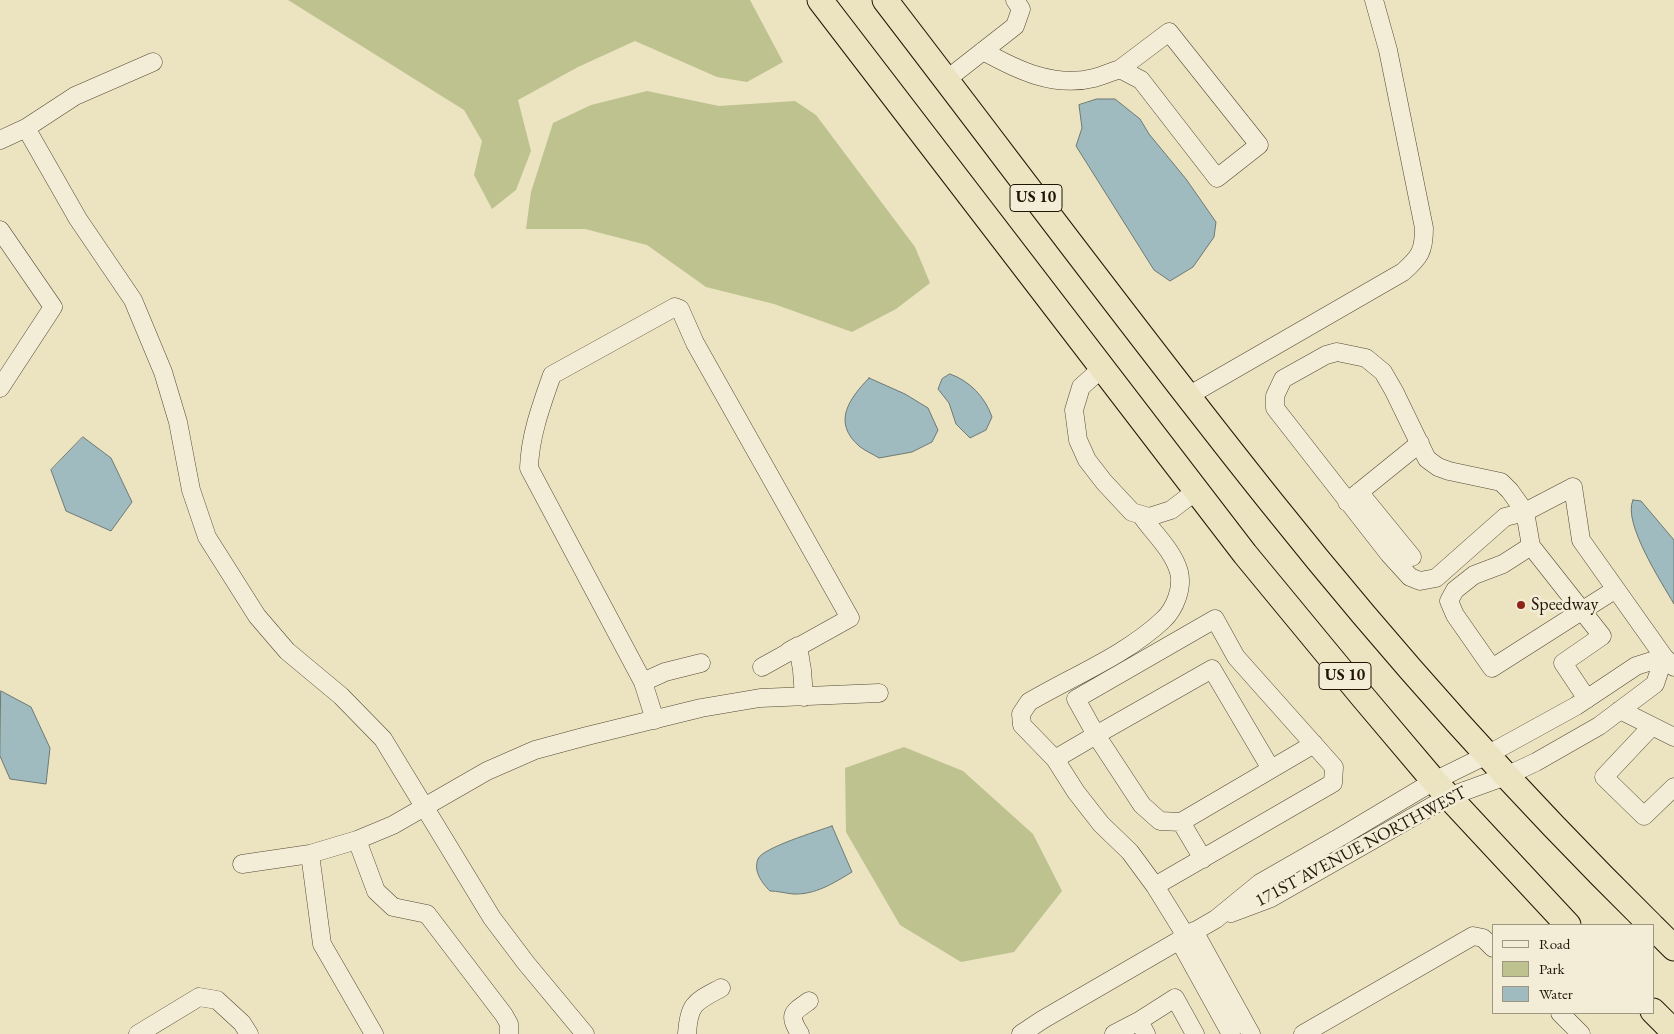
<!DOCTYPE html>
<html>
<head>
<meta charset="utf-8">
<style>
  body { margin:0 }
  #map { position:relative; width:1674px; height:1034px; overflow:hidden; background:#ece3c1; font-family:"EB Garamond",serif }
  canvas { display:block }
  .legend { position:absolute; left:1492px; top:924px; width:162px; height:90px; box-sizing:border-box; background:#f3edd7; border:1px solid #9f9783; margin:0; padding:6px 9px; list-style:none; font-size:15px; color:#221504 }
  .legend li { display:flex; align-items:center; gap:10px; height:25px }
  .legend b { width:25px; border:1px solid #9f9783 }
</style>
</head>
<body>
<div id="map">
<canvas width="1674" height="1034"></canvas>
<ul class="legend">
<li><b style="height:6px;background:#f3edd7"></b>Road</li>
<li><b style="height:14px;background:#bdc28f"></b>Park</li>
<li><b style="height:14px;background:#9fbbbf"></b>Water</li>
</ul>
</div>
<script>
const context = document.querySelector('canvas').getContext('2d');
context.lineJoin = 'round';
function fill(path, color) { context.fillStyle = color; context.fill(path, 'evenodd'); }
function strokePath(path, color, width, dash) { context.strokeStyle = color; context.lineWidth = width; context.lineCap = dash ? 'butt' : 'round'; context.setLineDash(dash || []); context.stroke(path); }
function label(font, color, halo, rows, align = 'center') {
  context.font = font + ' "EB Garamond",serif'; context.lineWidth = 5; context.setLineDash([]); context.textBaseline = 'middle'; context.strokeStyle = halo; context.fillStyle = color; for (const [text, x, y, turn = 0] of rows) {
    context.save(); context.translate(x, y); context.rotate((+turn || 0) * Math.PI / 180); context.textAlign = isNaN(turn) ? turn : align; if (halo) context.strokeText(text, 0, 0); context.fillText(text, 0, 0); context.restore();
  }
}
fill(new Path2D(`
  M288 0H750L783 62 747 82 717 77 635 41 578 67 518 100 531 151 516 190 492 209 474 175 482 141 464 110Z
  M647 91 719 106 795 101 816 115 915 247 930 283 896 309 852 332 774 304 706 287 647 245 585 229H526L531 192 553 123 591 105Z
  M904 747 963 771 1033 834 1062 891 1014 952 961 962 900 925 846 832 845 768Z`), '#bdc28f');
const water = new Path2D(`
  M1097 99H1115L1140 119 1149 134 1186 179 1216 222 1214 237 1193 267 1170 281 1154 270 1076 146 1082 128 1079 105Z
  M950 374C970 381 985 397 992 417L986 430 970 438 956 424 949 403 938 389 942 379Z
  M869 378 905 394 928 408 938 430 932 442 912 452 879 458C873 454 865 451 859 446 832 422 849 399 869 378Z
  M83 437 111 458 132 502 111 531 66 511 51 470Z
  M1633 500 1641 501 1674 540V604C1662 583 1622 522 1633 500Z
  M1 691 31 707 50 748 46 784 10 779 0 756Z
  M832 826 852 872C834 883 815 895 793 894 785 893 777 891 770 891 762 883 753 871 758 859 762 848 818 831 832 826Z`);
fill(water, '#9fbbbf');
strokePath(water, '#6d7974', 1);
const minor = new Path2D(`
  M983 51C1017 70 1054 88 1094 78 1102 76 1111 72 1120 69L1141 80 1217 178 1259 145 1169 32 1120 69
  M946 80 1015 26 1021 9 1015 0
  M26 128 78 219 133 300 163 372 178 422 191 490 207 537 257 616 287 651 341 696 383 739 492 918 526 963 585 1034
  M0 140 26 128 75 96 153 62
  M0 230 53 307 0 388
  M1102 368 1081 387 1074 410 1078 440 1087 460 1104 482 1132 512 1149 517 1171 510 1196 491
  M1188 396 1403 272C1420 257 1424 251 1424 228L1388 50 1374 0
  M1359 492 1412 557
  M1347 502 1420 443
  M1141 515C1153 533 1173 550 1179 572 1183 588 1175 609 1163 620 1126 655 1073 676 1029 702L1021 714 1022 725 1055 759 1076 792 1101 824 1130 852 1155 886 1186 936
  M1531 546 1602 636 1563 663 1587 699
  M1616 589 1492 668 1455 615 1449 601 1455 590 1474 575 1503 564 1531 546 1525 512 1505 517 1436 578 1420 581 1410 577 1389 554 1275 408V396L1283 379 1326 355 1337 352 1366 358 1383 372 1394 391 1427 459 1438 467 1449 471 1501 482 1510 491 1525 512 1573 487 1581 540 1664 657 1674 667
  M789 651 798 646 802 670 804 697
  M643 682 529 468C530 436 541 406 552 375L675 307 680 309 695 343 850 618 762 667
  M1620 710 1674 737
  M655 720 643 682 665 672 701 663
  M1652 726 1604 777 1644 816 1674 787
  M1055 759 1096 735 1076 699 1215 619 1236 657 1334 767 1333 783 1155 886
  M1181 822 1314 744
  M357 840 376 891 393 907 427 914 504 1015 509 1024V1034
  M310 854 322 944 374 1034
  M1203 859 1181 822 1160 821 1142 805 1096 735 1212 669 1271 769
  M242 864 310 854 357 840 393 825 487 771 535 750 587 736 701 708 760 698 879 693
  M1231 913 1271 898 1448 797 1506 776 1536 762 1599 726 1655 684 1664 657
  M1194 931 1251 1034
  M1179 940 1231 1034
  M1560 1013 1581 1034
  M1139 1021 1175 998 1195 1034
  M138 1034 199 997 217 1000 242 1023 249 1034
  M687 1034C689 1003 695 1002 721 988
  M800 1034C788 1014 792 1013 809 1001
  M1021 1034 1042 1020 1216 919 1260 883 1342 836 1434 781 1487 755 1576 706 1636 666 1664 657
  M1114 1034 1139 1021 1146 1034
  M1303 1034 1473 936 1483 938 1493 948`);
const highway = new Path2D(`
  M820 0 1245 554 1363 697 1434 781 1568 925
  M885 0C1014 168 1140 338 1272 503 1390 651 1517 793 1651 925
  M1653 927 1674 948
  M1653 1011 1674 1032`);
strokePath(minor, '#544833', 19);
strokePath(highway, '#221504', 27);
strokePath(minor, '#f3edd7', 18);
strokePath(highway, '#ece3c1', 25);
for (const [x, y, r, color] of [
  [1521,605,5,"#8f2418"]
]) { const dot = new Path2D(); dot.arc(x, y, r, 0, 2 * Math.PI); context.fillStyle = color; context.fill(dot); strokePath(dot, '#f3edd7', 2); }
for (const [x, y, w] of [
  [1036,198,52],
  [1345,676,52]
]) { const box = new Path2D(); box.roundRect(x - w / 2, y - 13.5, w, 27, 4); context.fillStyle = '#f3edd7'; context.fill(box); strokePath(box, '#221504', 1); }
label('bold 16px', '#221504', null, [
  ["US 10",1036,198],
  ["US 10",1345,676]
]);
label('18px', '#221504', '#f3edd7', [
  ["Speedway",1531,605]
], 'left');
label('18px', '#221504', '#f3edd7', [
  ["171ST AVENUE NORTHWEST",1361,847,-28]
]);
</script>
</body>
</html>
